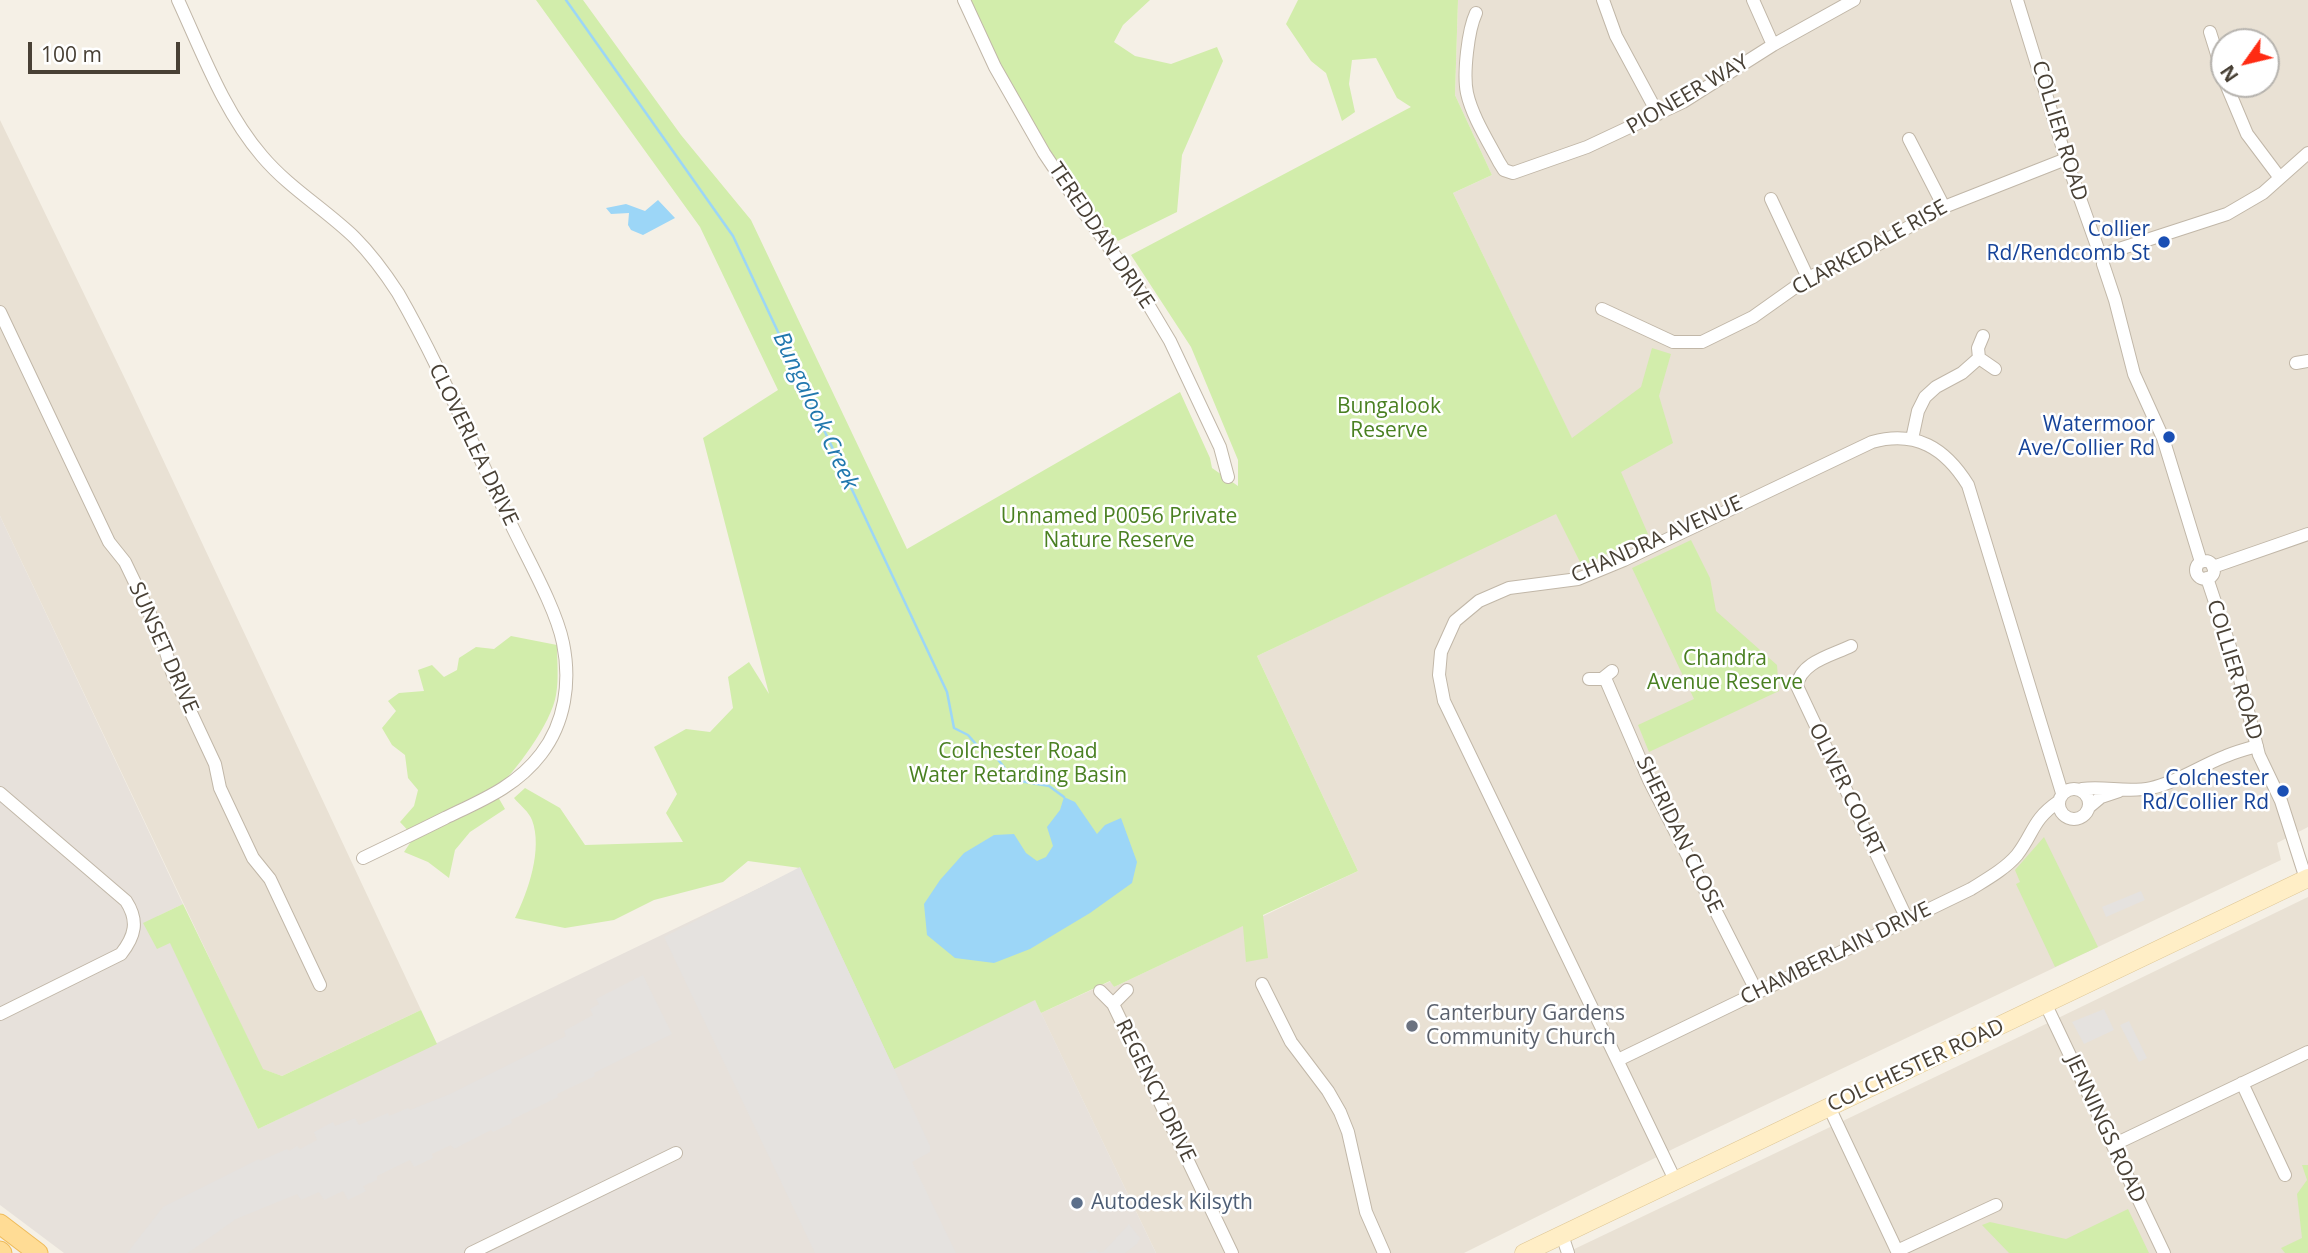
<!DOCTYPE html>
<html>
<head>
<meta charset="utf-8">
<style>
  body { margin:0 }
  #map { position:relative; width:2308px; height:1253px; overflow:hidden; background:#f5f0e6; font-family:"Open Sans",sans-serif }
  canvas { display:block }
  .north { position:absolute; left:2210px; top:28px; width:70px; height:70px; box-sizing:border-box; background:#fff; border:2px solid #b6b3ae; border-radius:50%; rotate:236deg; font-size:19px; font-weight:700; line-height:28px; text-align:center; color:#484035 }
  .north::after { content:''; display:block; margin:auto; width:24px; height:32px; background:#ff2b13; clip-path:polygon(50% 0,100% 100%,50% 72%,0 100%) }
  .scale { position:absolute; left:28px; top:42px; width:152px; height:32px; box-sizing:border-box; border:4px solid #484035; border-top:0; padding-left:9px; font-size:21px; line-height:24px; white-space:nowrap; color:#484035; -webkit-text-stroke:5px #fff; paint-order:stroke }
</style>
</head>
<body>
<div id="map">
<canvas width="2308" height="1253"></canvas>
<div class="north">N</div>
<div class="scale">100 m</div>
</div>
<script>
const context = document.querySelector('canvas').getContext('2d');
context.lineJoin = 'round';
function fill(path, color) { context.fillStyle = color; context.fill(path, 'evenodd'); }
function strokePath(path, color, width, dash) { context.strokeStyle = color; context.lineWidth = width; context.lineCap = dash ? 'butt' : 'round'; context.setLineDash(dash || []); context.stroke(path); }
function label(font, color, halo, rows, align = 'center') {
  context.font = font + ' "Open Sans",sans-serif'; context.lineWidth = 5; context.setLineDash([]); context.textBaseline = 'middle'; context.strokeStyle = halo; context.fillStyle = color; for (const [text, x, y, turn = 0] of rows) {
    context.save(); context.translate(x, y); context.rotate((+turn || 0) * Math.PI / 180); context.textAlign = isNaN(turn) ? turn : align; if (halo) context.strokeText(text, 0, 0); context.fillText(text, 0, 0); context.restore();
  }
}
fill(new Path2D(`
  M1458 0H2308V827L2277 843 2281 860 1675 1148 1464 1253H1156L1041 1013 1111 981 1114 987 1358 871 1257 656 1556 513 1572 439 1453 193 1492 175 1455 95ZM2224 42H2266V84H2224Z
  M0 120 128 385 421 1010 282 1076 262 1069 0 516Z
  M2308 897V1253H1566L2021 1036Z`), '#e9e1d4');
fill(new Path2D(`
  M0 516 183 904 158 916 258 1129 801 868 1035 1000 1156 1253H64L0 1205Z`), '#e7e1db');
fill(new Path2D(`
  M536 0H583L681 135 751 220 907 549 1180 392 1210 458 1212 468 1238 486V460L1191 347 1131 255 1411 107 1397 98 1376 58 1352 60 1349 84 1355 112 1342 121 1326 73 1311 61 1286 24 1298 0H1458L1455 95 1492 175 1453 193 1572 438 1641 387 1652 348 1671 354 1659 396 1673 443 1621 472 1648 534 1582 566 1556 514 1257 656 1358 871 1263 915 1268 958 1246 962 1243 926 1114 987 1110 981 1041 1013 1035 1000 894 1069 800 868 748 861 723 882 654 900 614 920 565 928 515 918C528 892 543 849 532 820 529 812 520 805 514 798L525 788 560 808 585 845 683 842 666 813 677 794 654 747 686 729 710 732 733 708 728 677 749 662 769 694 703 438 778 390 700 227Z
  M968 0H1150L1123 25 1114 42 1135 56 1171 64 1217 47 1223 61 1182 155 1177 212 1118 241 1076 194 1028 119Z
  M1691 540 1710 578 1716 611 1777 665 1779 691 1649 752 1638 725 1694 699 1632 568Z
  M511 636 557 645C557 662 559 679 556 695 552 722 514 775 494 790L505 809 470 832 455 850 449 878 428 862 404 852 414 837 400 822 414 806 418 790 408 778 405 755 392 745 382 728 396 711 388 701 399 693 424 691 418 670 432 665 444 677 457 670 459 658 476 647 494 649Z
  M2044 837 2098 947 2055 967 2016 884 2020 882 2015 870Z
  M183 904 263 1069 282 1076 421 1010 437 1044 258 1129 170 943 157 949 143 923Z
  M2302 1165H2308V1253H2285L2281 1248 2302 1238 2297 1194 2307 1180Z
  M2128 1209 2149 1253H2009L1982 1225 1990 1222 2066 1239Z`), '#d2edab');
fill(new Path2D(`
  M800 867 930 1146V1152L912 1162 956 1253H815L664 937Z
  M2141 891 2145 900 2106 917 2102 907Z
  M643 975 672 1034 594 1073 595 1076 557 1094 558 1097 511 1120 512 1123 493 1132 491 1130 454 1149 451 1145 432 1154 433 1158 414 1167 410 1160 377 1176V1180L363 1186 366 1191 348 1200 343 1191 324 1200 319 1192 301 1200 297 1194 236 1219 188 1253H127L163 1207 259 1159 260 1161 287 1149 289 1151 297 1146 300 1149 317 1140 314 1132 333 1122 335 1126 355 1118 359 1125 388 1113 389 1116 408 1108 410 1110 450 1094 566 1036 564 1031 593 1015 590 1009 599 1004 596 999Z
  M2104 1009 2114 1030 2084 1044 2072 1022Z
  M2129 1021 2147 1058 2139 1062 2120 1025Z
  M1129 1224 1140 1238 1137 1244 1125 1253H1085L1096 1249 1099 1253 1104 1251Z`), '#e5e2df');
fill(new Path2D(`
  M658 200 675 218 643 235 631 230 628 225 629 213 611 214 606 208 626 204 645 211Z
  M1064 797 1075 802 1097 834 1105 825 1121 818 1137 862 1132 883 1090 913 1030 949 994 963 955 958 927 935 924 904 940 880 964 853 994 835 1014 834 1026 853 1037 861 1046 857 1053 846 1047 827 1060 810Z`), '#9cd6f7');
strokePath(new Path2D(`
  M566 0 733 236 947 692 954 728 968 735 981 750 996 757 1014 780 1049 786 1064 797`), '#9cd6f7', 2.5);
const minor = new Path2D(`
  M178 0C202 52 224 112 262 156 289 188 325 209 355 238 372 255 385 273 398 293 440 366 473 446 510 522 526 556 556 608 563 643 571 682 565 723 541 754 516 787 480 801 445 818 417 832 390 845 363 858
  M964 0 995 67 1044 153 1085 214 1139 289 1170 341 1220 447 1228 477
  M1603 0 1616 36 1658 114
  M1753 0 1773 45
  M2017 0 2066 159 2098 249
  M1476 13C1468 30 1463 74 1467 93 1472 116 1488 141 1499 162L1504 170 1513 173 1587 147 1683 102 1773 45 1854 0
  M2210 32 2224 77
  M2226 84 2247 134 2280 178
  M1909 139 1944 207
  M1771 199 1808 278
  M2110 252 2227 214 2263 193 2308 153
  M2103 264 2115 300 2134 374 2163 438 2201 562
  M1602 309 1673 342H1702L1753 317 1808 278 1877 245 1944 207 2066 159
  M0 312 109 542 125 562 162 639 172 672 215 764 220 788 253 858 270 879 320 985
  M1983 336 1978 348 1979 358 1995 369
  M2296 363 2308 361
  M1912 439 1918 411 1925 397 1936 387 1962 373 1979 358
  M2196 570a9 9 0 1 1 18 0a9 9 0 1 1-18 0Z
  M2213 567 2308 534
  M2207 578 2238 671 2259 755 2281 801 2306 879
  M1851 646C1833 655 1800 662 1797 686L1907 919
  M1605 678 1649 780 1757 992
  M1589 679H1602L1612 671
  M2059 804a15 15 0 1 1 30 0a15 15 0 1 1-30 0Z
  M2082 789C2105 786 2128 793 2151 788 2178 782 2200 766 2226 756 2235 752 2246 749 2257 746
  M0 793 126 901C139 921 135 936 121 954L0 1014
  M2089 807 2101 797 2119 791
  M1262 984 1291 1042 1328 1091 1340 1112 1348 1132 1366 1212 1384 1253
  M1100 991 1113 1004 1232 1253
  M1113 1004 1127 990
  M2046 1005 2164 1253
  M1618 1060 1971 889C1987 879 2005 869 2017 855 2034 833 2032 820 2058 802
  M2242 1083 2285 1175
  M1829 1107 1898 1253
  M2113 1145 2308 1052
  M1675 1180 1444 701 1439 675 1441 652 1455 621 1479 601 1509 588 1578 579 1624 560 1872 442C1916 430 1945 448 1968 485L2062 793
  M1562 1235 1568 1253
  M1897 1251 1996 1205
  M471 1253 676 1153`);
const secondary = new Path2D(`
  M1524 1253 2308 878`);
const primary = new Path2D(`
  M0 1224 38 1253
  M0 1251 2 1253`);
strokePath(minor, '#c1b7a8', 14);
strokePath(secondary, '#ddc593', 19);
strokePath(primary, '#efbb5a', 21);
strokePath(minor, '#fff', 12);
strokePath(secondary, '#ffeec6', 18);
strokePath(primary, '#ffdc95', 19);
for (const [x, y, r, color] of [
  [2164,242,7,"#1a4fb4"],
  [2169,437,7,"#1a4fb4"],
  [2283,791,7,"#1a4fb4"],
  [1412,1026,7,"#6b7280"],
  [1077,1203,7,"#5c6f8a"]
]) { const dot = new Path2D(); dot.arc(x, y, r, 0, 2 * Math.PI); context.fillStyle = color; context.fill(dot); strokePath(dot, '#fff', 2.5); }
label('21px', '#484035', '#fff', [
  ["PIONEER WAY",1688,95,-30],
  ["COLLIER ROAD",2059,131,73],
  ["TEREDDAN DRIVE",1101,236,56],
  ["CLARKEDALE RISE",1870,248,-29],
  ["CLOVERLEA DRIVE",473,445,64],
  ["CHANDRA AVENUE",1657,540,-24],
  ["SUNSET DRIVE",163,648,66],
  ["COLLIER ROAD",2234,670,73],
  ["OLIVER COURT",1846,790,64],
  ["SHERIDAN CLOSE",1679,835,64],
  ["CHAMBERLAIN DRIVE",1836,954,-26],
  ["COLCHESTER ROAD",1916,1066,-25],
  ["REGENCY DRIVE",1155,1091,64],
  ["JENNINGS ROAD",2105,1129,65]
]);
label('21px', '#164399', '#fff', [
  ["Collier",2150,230],
  ["Rd/Rendcomb St",2150,254],
  ["Watermoor",2155,425],
  ["Ave/Collier Rd",2155,449],
  ["Colchester",2269,779],
  ["Rd/Collier Rd",2269,803]
], 'right');
label('21px', '#4a8022', '#fff', [
  ["Bungalook",1389,407],
  ["Reserve",1389,431],
  ["Unnamed P0056 Private",1119,517],
  ["Nature Reserve",1119,541],
  ["Chandra",1725,659],
  ["Avenue Reserve",1725,683],
  ["Colchester Road",1018,752],
  ["Water Retarding Basin",1018,776]
]);
label('21px', '#5b616d', '#fff', [
  ["Canterbury Gardens",1426,1014],
  ["Community Church",1426,1038]
], 'left');
label('21px', '#4e5e75', '#fff', [
  ["Autodesk Kilsyth",1091,1203]
], 'left');
label('italic 23px', '#2178ae', '#fff', [
  ["Bungalook Creek",815,411,65]
]);
</script>
</body>
</html>
